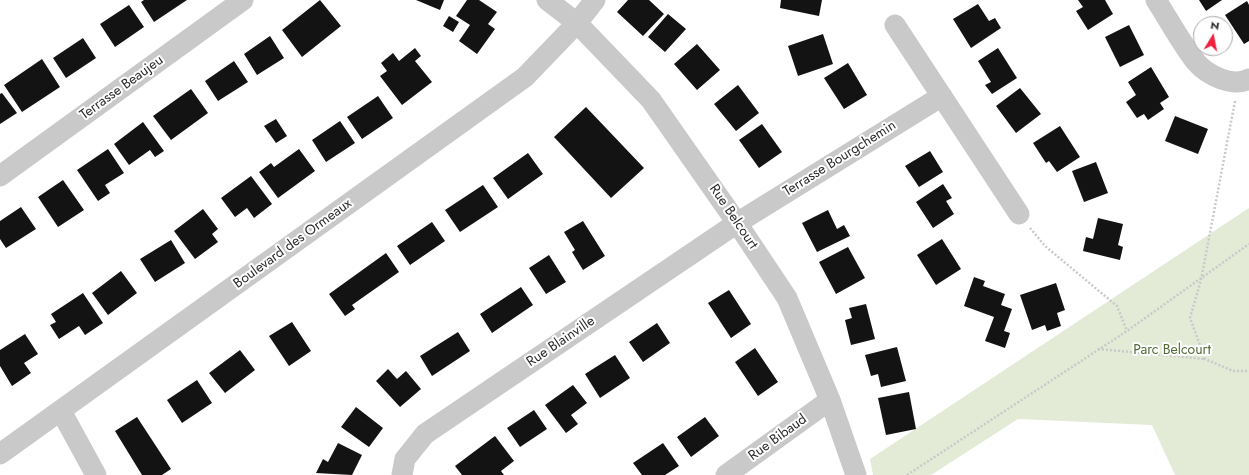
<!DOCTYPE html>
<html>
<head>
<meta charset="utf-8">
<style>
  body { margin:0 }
  #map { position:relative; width:1249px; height:475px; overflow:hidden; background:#fff; font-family:Jost,sans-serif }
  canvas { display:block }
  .north { position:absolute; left:1193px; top:16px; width:40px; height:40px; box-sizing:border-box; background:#fff; border:1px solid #ababab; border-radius:50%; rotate:10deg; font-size:11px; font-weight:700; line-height:16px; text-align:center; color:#2c2c2c }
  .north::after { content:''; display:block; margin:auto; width:14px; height:18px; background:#ef223b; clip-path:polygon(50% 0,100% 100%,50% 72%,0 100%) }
</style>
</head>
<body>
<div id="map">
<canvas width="1249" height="475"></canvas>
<div class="north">N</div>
</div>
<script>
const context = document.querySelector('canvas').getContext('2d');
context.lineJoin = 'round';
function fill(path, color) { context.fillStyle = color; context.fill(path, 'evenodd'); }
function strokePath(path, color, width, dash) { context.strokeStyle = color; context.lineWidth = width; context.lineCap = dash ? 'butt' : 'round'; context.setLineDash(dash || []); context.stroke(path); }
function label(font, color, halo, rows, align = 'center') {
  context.font = font + ' Jost,sans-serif'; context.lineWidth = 4; context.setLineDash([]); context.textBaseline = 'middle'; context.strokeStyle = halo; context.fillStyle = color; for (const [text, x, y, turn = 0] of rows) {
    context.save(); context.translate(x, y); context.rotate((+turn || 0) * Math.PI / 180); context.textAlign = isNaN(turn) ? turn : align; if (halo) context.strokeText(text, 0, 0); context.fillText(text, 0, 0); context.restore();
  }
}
fill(new Path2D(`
  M1249 208V475H1175L1152 425 1018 419 931 475H873L870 459Z`), '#e3ebd7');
fill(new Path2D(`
  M144 0H187L154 22 141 2Z
  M320 0 341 26 302 57 282 30Z
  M416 0H444L440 10Z
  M467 0H479L497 12 488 24 495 29 477 54 459 41 470 25 456 16Z
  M628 0H649L664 14 643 36 617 12Z
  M781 0H822L819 16 780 8Z
  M1078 0H1105L1113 14 1088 30 1076 11 1083 7Z
  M1199 0H1222L1206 11Z
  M1247 1 1249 5V41L1244 44 1225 15Z
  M978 4 989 21 995 18 1001 28 971 48 953 19Z
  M129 5 144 27 115 47 100 24Z
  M668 14 686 29 665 52 648 37Z
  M449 16 459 22 453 32 443 26Z
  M1129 25 1144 55 1120 67 1105 37Z
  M823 34 833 64 798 76 788 46Z
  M270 36 284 58 257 75 244 54Z
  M83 38 96 58 66 78 53 58Z
  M697 44 720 70 697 90 674 64Z
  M415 48 421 56 415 61 432 82 402 105 380 76 387 71 381 63 393 53 399 61Z
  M998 48 1017 78 992 94 985 85 991 82 978 61Z
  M42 59 60 87 22 112 4 85Z
  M234 61 248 82 218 101 205 81Z
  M848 63 867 95 844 109 824 78Z
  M1151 67 1169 97 1160 103 1164 109 1148 120 1144 114 1137 118 1126 102 1136 95 1128 82Z
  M738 85 759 113 736 131 714 104Z
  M1020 88 1041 114 1016 133 996 106Z
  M191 89 208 113 171 140 153 116Z
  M2 93 17 113 0 124V94Z
  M378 96 393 118 362 139 347 117Z
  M586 107 644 168 611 198 554 137Z
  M1175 116 1208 129 1198 154 1165 141Z
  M276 119 287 136 276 143 264 126Z
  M340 121 355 143 326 162 312 140Z
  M143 122 164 151 155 157 150 150 129 165 114 144Z
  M762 124 782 152 759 168 739 140Z
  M1060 126 1080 157 1057 172 1049 161 1046 163 1033 143Z
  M108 149 124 173 105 185 110 193 98 201 77 170Z
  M299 149 315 171 278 198 259 172 271 163 274 167Z
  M930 151 943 172 919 187 905 166Z
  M528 153 543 174 508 199 493 178Z
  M1096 162 1108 193 1084 202 1072 171Z
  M251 176 272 204 254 218 247 208 235 217 221 198Z
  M63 180 84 210 58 227 38 197Z
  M943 184 952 198 946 201 954 214 933 228 916 202Z
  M483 185 498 207 460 232 445 210Z
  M21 207 36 229 6 248 0 239V221Z
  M203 209 218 229 212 234 218 242 195 259 174 231Z
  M828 210 837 229 844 225 850 236 817 252 802 223Z
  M1098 218 1123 224 1118 245 1123 247 1120 260 1083 251 1086 237 1093 239Z
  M583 221 605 256 583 270 572 252 575 250 564 232Z
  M432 222 445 241 410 265 397 246Z
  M942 239 961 269 936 285 917 255Z
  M171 240 185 263 155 282 140 259Z
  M848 247 865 278 836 294 819 262Z
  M386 253 399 272 352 305 355 309 345 316 329 294Z
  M549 255 566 282 546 294 529 268Z
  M121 271 137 293 108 315 92 293Z
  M974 277 985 281 983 286 1005 294 1001 305 1012 309 1004 331 1010 333 1005 348 985 341 994 317 964 306Z
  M1056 283 1065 310 1057 313 1061 326 1047 331 1045 325 1032 330 1020 295Z
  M521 287 533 305 492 333 480 314Z
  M729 290 751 324 731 338 708 303Z
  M83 293 103 323 85 335 79 326 59 339 50 325 56 322 51 314Z
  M866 304 875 339 851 345 845 320 852 318 849 308Z
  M292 322 311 351 289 366 269 336Z
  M657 323 670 343 643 362 629 342Z
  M458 332 470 351 432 376 420 356Z
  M25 334 38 354 24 363 31 373 12 386 0 366V350Z
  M897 347 906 381 881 387 878 374 871 376 865 355Z
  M755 348 778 382 758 396 735 362Z
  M240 350 255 370 225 393 209 373Z
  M615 355 630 378 600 398 585 374Z
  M388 369 397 379 406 371 421 389 400 407 376 381Z
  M197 380 212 403 182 423 167 400Z
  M573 385 587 403 571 415 578 424 566 433 545 405Z
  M909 392 916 429 886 435 878 398Z
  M356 407 383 428 369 447 341 427Z
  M534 410 547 429 520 447 507 428Z
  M137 417 171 469 162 475H142L115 431Z
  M705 417 719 436 691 457 677 437Z
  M495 436 514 461 501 471 504 475H462L455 466Z
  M338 443 362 455 352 475 316 473 323 459 328 462Z
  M663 443 679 466 665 475H642L633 463Z`), '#131313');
strokePath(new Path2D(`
  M1235 101 1201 280 1190 318 1205 359 1233 371H1249
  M1030 228 1045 246 1117 306 1127 331
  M1098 349 1205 359
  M907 475 1127 331 1249 244`), '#c9c9c9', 2.5, [2, 2]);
strokePath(new Path2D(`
  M547 0 577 23 651 100 737 223 787 298 830 400 856 475
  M1156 0C1169 20 1181 43 1196 62 1207 75 1233 88 1249 79
  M895 25 1019 214
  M0 176 243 0
  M61 411 96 475
  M0 454 525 77 577 23 595 0
  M402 475 405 459 425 434 737 223 942 96
  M726 475 830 400`), '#c9c9c9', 21);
label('14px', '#2c2c2c', '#fff', [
  ["Terrasse Beaujeu",122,88,-36],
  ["Terrasse Bourgchemin",840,159,-32],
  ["Rue Belcourt",733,217,56],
  ["Boulevard des Ormeaux",293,244,-36],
  ["Rue Blainville",561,342,-34],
  ["Rue Bibaud",778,438,-36]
]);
label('14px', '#516937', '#fff', [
  ["Parc Belcourt",1172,351]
]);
</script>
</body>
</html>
